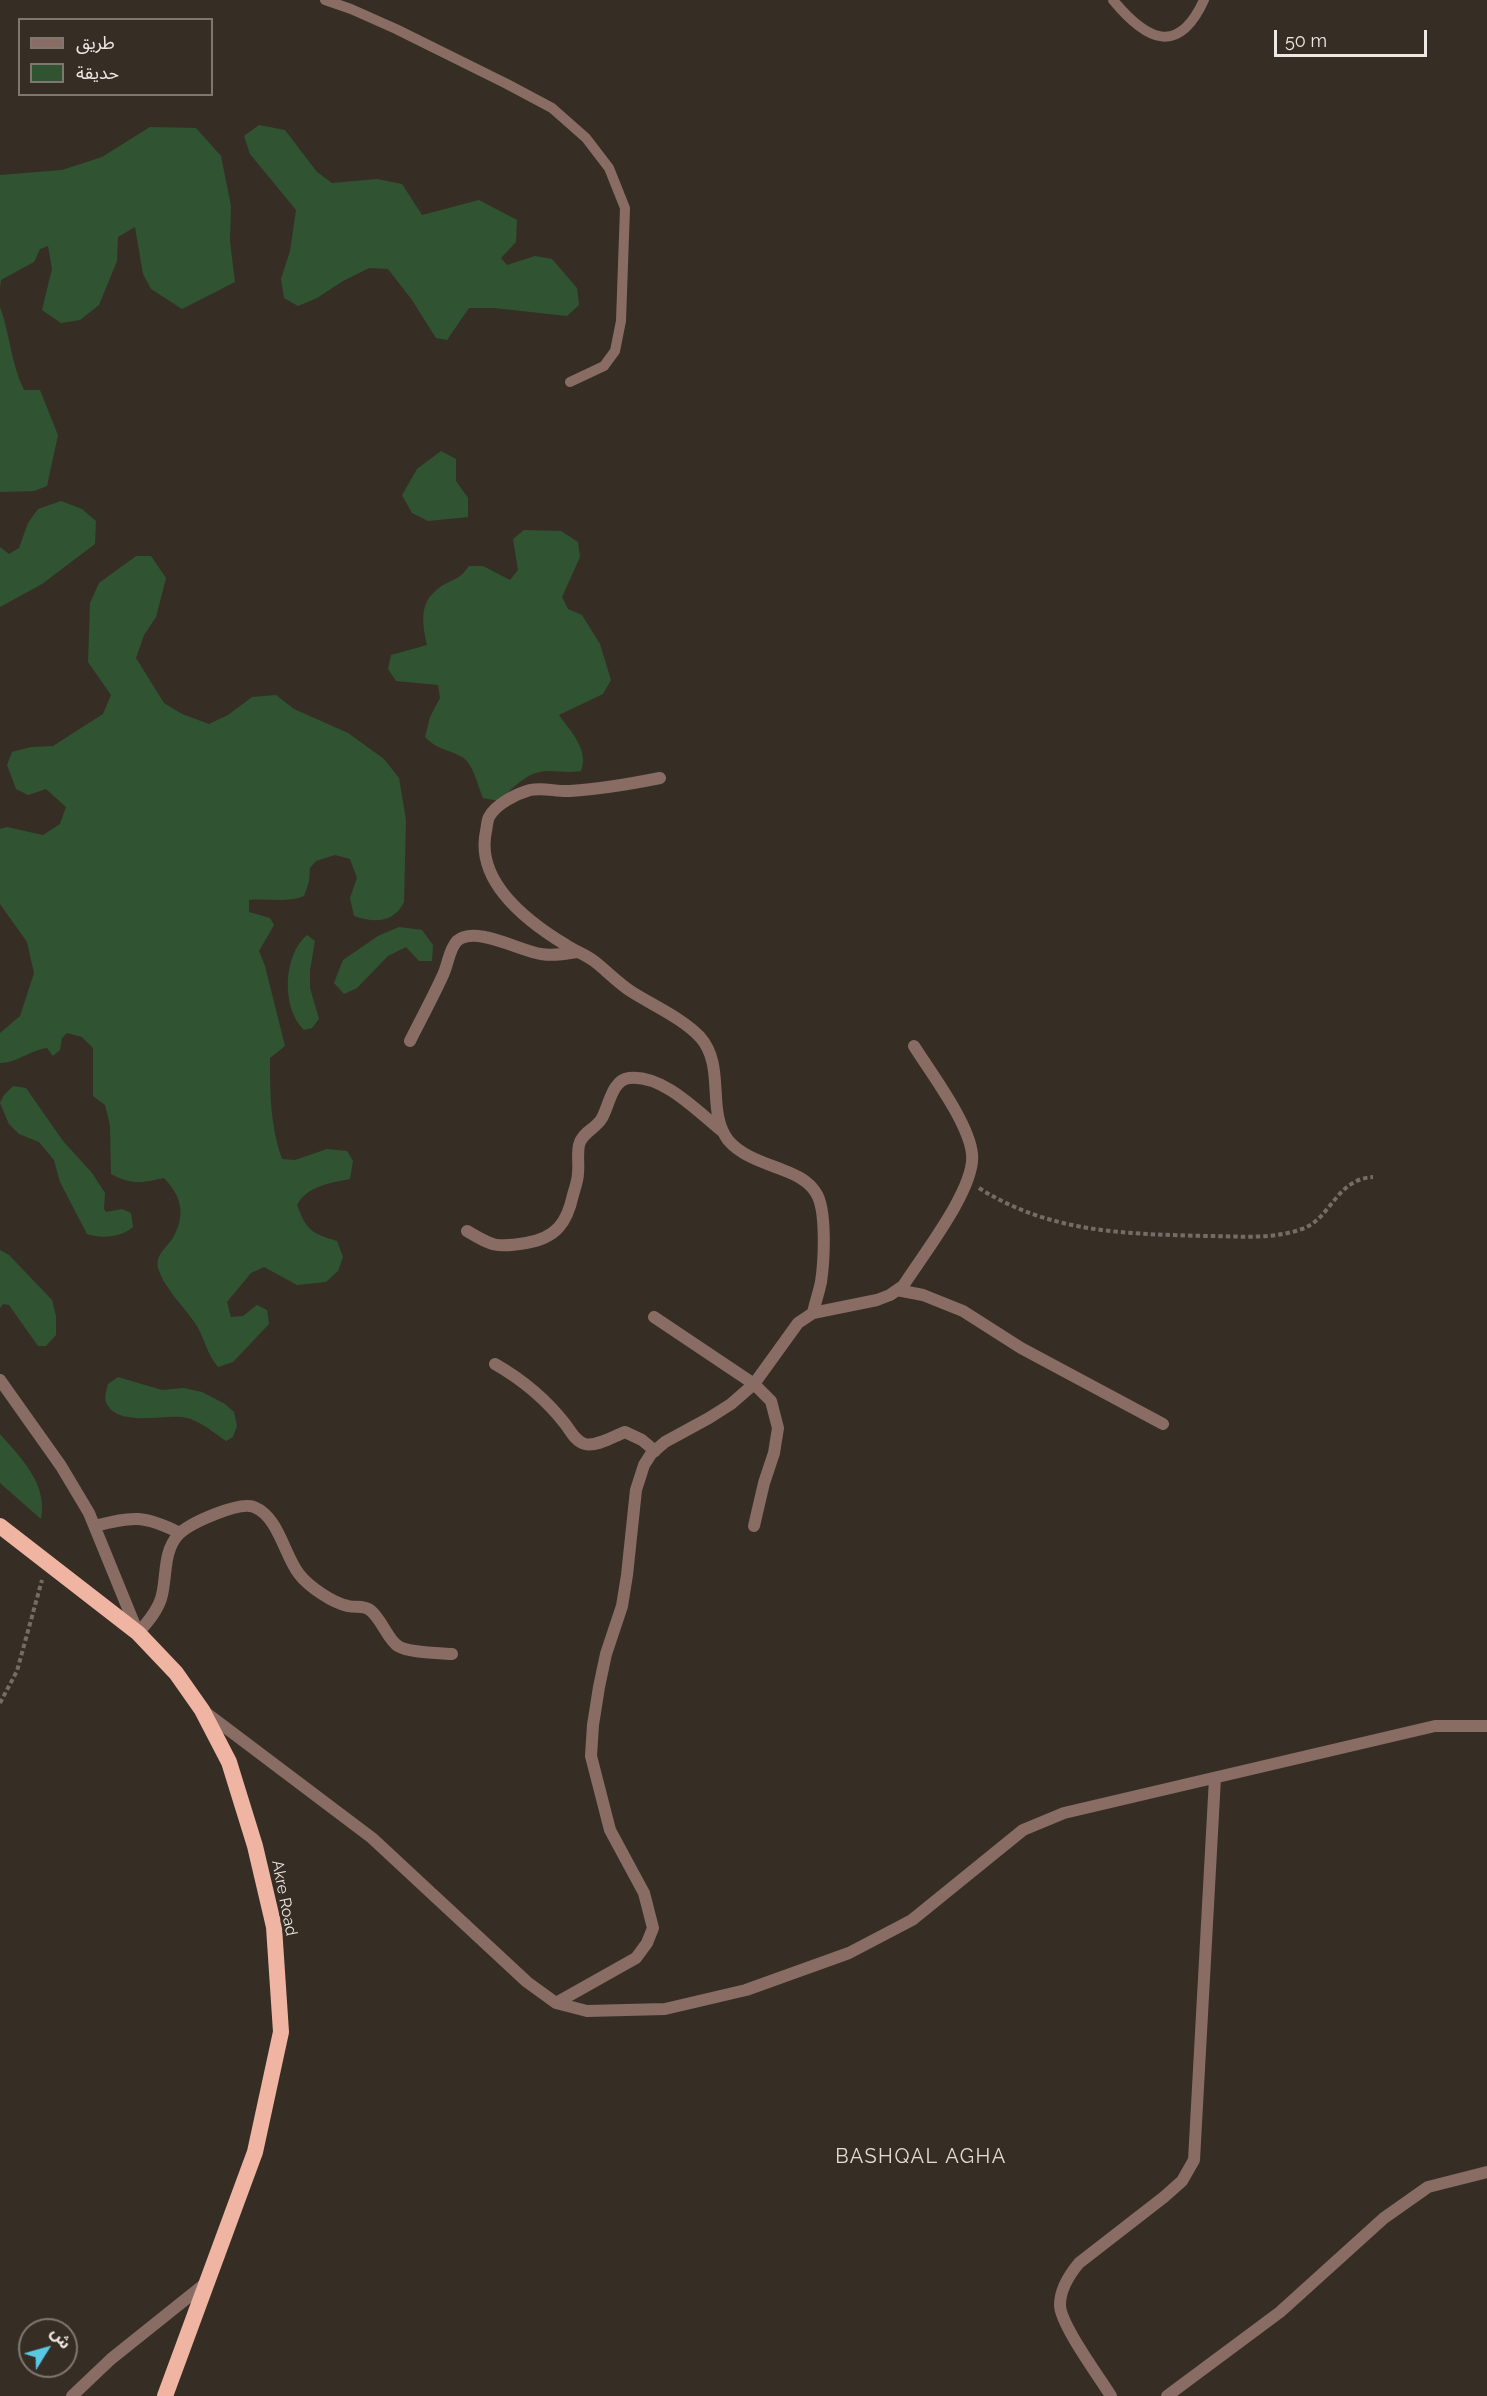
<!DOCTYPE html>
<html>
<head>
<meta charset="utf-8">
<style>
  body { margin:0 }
  #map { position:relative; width:1487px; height:2396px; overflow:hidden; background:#362e25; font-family:Raleway,"Noto Sans Arabic",sans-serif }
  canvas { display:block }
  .legend { position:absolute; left:18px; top:18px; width:195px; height:78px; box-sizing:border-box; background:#362e25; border:2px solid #7f7871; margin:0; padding:8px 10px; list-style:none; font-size:18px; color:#ede8e2 }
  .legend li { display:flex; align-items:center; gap:12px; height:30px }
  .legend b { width:30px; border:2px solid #7f7871 }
  .north { position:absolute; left:18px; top:2318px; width:60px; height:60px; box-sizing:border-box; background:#362e25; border:2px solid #7f7871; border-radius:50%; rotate:53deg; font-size:16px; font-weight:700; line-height:24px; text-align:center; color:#ede8e2 }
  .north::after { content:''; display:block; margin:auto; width:21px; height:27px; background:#59c8e4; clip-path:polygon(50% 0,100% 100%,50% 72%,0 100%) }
  .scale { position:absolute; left:1274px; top:30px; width:153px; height:27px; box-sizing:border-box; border:3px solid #ede8e2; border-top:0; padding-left:8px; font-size:18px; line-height:21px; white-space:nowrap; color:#ede8e2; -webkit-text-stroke:4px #362e25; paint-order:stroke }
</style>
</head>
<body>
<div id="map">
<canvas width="1487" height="2396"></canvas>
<ul class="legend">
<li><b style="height:8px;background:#896c63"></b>طريق</li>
<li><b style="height:16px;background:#305431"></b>حديقة</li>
</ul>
<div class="north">ش</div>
<div class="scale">50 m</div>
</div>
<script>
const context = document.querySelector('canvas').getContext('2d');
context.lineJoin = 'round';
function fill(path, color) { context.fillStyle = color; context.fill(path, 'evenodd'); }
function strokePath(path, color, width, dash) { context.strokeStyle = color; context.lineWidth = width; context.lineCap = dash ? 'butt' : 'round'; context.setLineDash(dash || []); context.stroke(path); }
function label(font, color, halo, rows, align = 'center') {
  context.font = font + ' Raleway,sans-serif'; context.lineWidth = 6; context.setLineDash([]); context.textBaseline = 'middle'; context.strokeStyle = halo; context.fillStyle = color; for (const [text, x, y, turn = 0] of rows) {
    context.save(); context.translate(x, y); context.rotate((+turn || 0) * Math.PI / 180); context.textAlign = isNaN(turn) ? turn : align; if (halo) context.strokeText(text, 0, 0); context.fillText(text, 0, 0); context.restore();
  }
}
fill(new Path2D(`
  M259 125 285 130 317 172 332 183 377 179 402 184 422 215 479 200 517 220 516 242 501 258 507 265 535 256 552 259 577 288 579 305 567 316 494 308H469L447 340 436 338 412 300 388 269 369 268 343 281 317 298 298 306 284 298 281 279 290 251 296 210 250 154 244 136Z
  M150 127 196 128 221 156 231 206 230 242 235 282 182 309 151 289 143 274 135 227 118 237 117 261 99 305 80 320 61 323 42 310 52 269 48 246 40 249 34 262 1 280 0 288V175L62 170 102 157Z
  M0 307C10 334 11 364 24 390H40L58 435 47 486 34 491 0 492Z
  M441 451 456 459V481L468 498V517L428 521 412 513 402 495 417 469Z
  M61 501 82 509 96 521 95 544 42 584 0 607V547L9 554 19 548 28 523 38 509Z
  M524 530 561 531 578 542 580 557 562 597 568 609 582 615 600 644 611 680 603 694 559 715C571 732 589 750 581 771 569 773 560 771 548 771 527 771 513 788 499 801L483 798C478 786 473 763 462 757 446 748 439 751 425 737L430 717 440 698 438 685 396 681 388 669 391 655 427 645C421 618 419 598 447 583 459 577 460 578 469 566H483L510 580 518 570 513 539Z
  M136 556H151L166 578 156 617 144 635 136 658 164 703 182 714 209 724 228 715 252 697 276 695 294 709 348 733 384 759 399 778 406 820 404 902C394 923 374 923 354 916L350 898 357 878 350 859 335 855 316 861 310 868 309 882 304 896C287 903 268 898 249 900V912L270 918 274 925 259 951 265 966 285 1046 270 1058C270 1092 270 1126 282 1159L295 1160 327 1149 347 1151 353 1161 350 1179C330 1183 307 1186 297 1205 307 1231 311 1233 337 1241L343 1257 338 1271 326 1282 297 1285 264 1267 251 1273 227 1302 231 1317 243 1316 257 1305 267 1310 269 1324 233 1362 218 1367C207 1354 205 1340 197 1326 185 1307 165 1290 158 1268 155 1254 168 1247 174 1236 186 1213 181 1196 164 1178 142 1183 131 1185 111 1174L110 1125 105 1105 93 1096V1048L82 1037 67 1033 62 1038 60 1050 53 1056 47 1048C30 1050 17 1063 0 1063V1033L20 1016 34 973 27 942 0 904V829L7 827 43 835 60 824 66 807 46 789 28 795 16 789 7 765 12 752 31 747 53 746 103 714 111 695 88 662 90 603 99 583Z
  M399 927 422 930 433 945 432 961H419L406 947 388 956 357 988 344 994 334 983 343 960 378 936Z
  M307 935 315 941 310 970V988L319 1019 312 1028 304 1030C281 1008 283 955 307 935Z
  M13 1086 26 1088 63 1141 92 1173 105 1193 104 1209 106 1212 122 1209 131 1213 133 1227C122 1237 102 1239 87 1234L60 1182 54 1160 39 1142 19 1134 9 1124 0 1103 4 1095Z
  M0 1250 9 1255 52 1300 56 1316V1335L46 1346H38L9 1305 3 1304 0 1308Z
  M118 1377 162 1390 183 1388 202 1392 225 1404 234 1412 237 1426 233 1437 226 1441C213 1432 197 1418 181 1417 161 1415 116 1427 106 1402 104 1397 107 1389 108 1384Z
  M0 1434C21 1458 48 1484 41 1519L0 1483Z`), '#305431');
strokePath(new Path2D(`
  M979 1188C1050 1233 1125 1234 1207 1236 1239 1236 1271 1240 1302 1229 1331 1219 1336 1179 1373 1177
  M0 1703 17 1671 42 1580`), '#746d65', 4, [4.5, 3]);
strokePath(new Path2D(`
  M325 0 351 9 396 29 507 84 552 108 586 138 609 168 625 208 621 321 615 351 604 366 570 382
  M1113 0C1146 40 1178 57 1204 0`), '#896c63', 10);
strokePath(new Path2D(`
  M660 778C630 784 600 789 570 791 557 792 543 787 530 790 516 794 496 804 489 817 487 821 487 827 486 831 475 882 528 922 566 945 575 951 586 955 594 961 607 971 618 983 632 992 654 1006 682 1018 700 1037 726 1066 706 1111 728 1140 741 1156 765 1163 783 1170 796 1175 809 1181 816 1193 827 1209 824 1262 821 1282 819 1292 815 1303 813 1313
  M410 1041C421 1019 433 997 443 975 448 965 449 949 457 941 475 925 520 951 541 954 554 956 565 954 577 952
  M467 1231C492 1246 496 1248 526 1243 556 1238 567 1223 573 1195 575 1188 578 1180 578 1173 579 1164 577 1154 579 1145 582 1132 596 1129 602 1118 609 1106 612 1080 629 1078 663 1074 698 1112 722 1131
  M897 1290 923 1295 963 1311 1021 1348 1163 1424
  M654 1317 754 1384 771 1401 778 1428 774 1453 764 1483 754 1526
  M495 1364C523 1380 546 1399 566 1425 571 1432 576 1442 585 1444 597 1447 614 1436 625 1432L642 1440 655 1451
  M0 1380 61 1466 89 1513 138 1633C148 1622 159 1609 162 1595 167 1574 163 1551 179 1534 190 1523 239 1501 254 1507 279 1517 284 1555 299 1574 309 1587 333 1603 348 1606 356 1608 363 1605 370 1610 381 1618 388 1640 398 1646 409 1653 438 1653 452 1654
  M95 1526C133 1516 144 1515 180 1533
  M205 1712 372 1838 527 1982 556 2003 587 2011 665 2009 746 1990 849 1953 912 1920 1023 1830 1064 1813 1435 1726H1487
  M556 2003 636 1958 647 1943 653 1928 644 1893 610 1830 591 1756 593 1725 599 1687 606 1654 622 1606 627 1575 636 1490 644 1465 651 1454 665 1442 709 1418 731 1404 754 1384 798 1323 813 1313 877 1300 890 1295 903 1286C922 1256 976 1188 972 1154 969 1123 931 1073 914 1046
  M72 2396 111 2359 206 2283
  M1111 2396C1100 2378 1060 2324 1060 2305 1060 2289 1069 2275 1079 2263L1164 2197 1182 2181 1194 2160 1215 1778
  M1167 2396 1280 2312 1384 2218 1428 2187 1487 2172`), '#896c63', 12);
strokePath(new Path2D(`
  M0 1526 138 1633 176 1673 202 1710 229 1762 255 1846 274 1927 281 2032 255 2152 165 2396`), '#f0b4a2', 16);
label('16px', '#ede8e2', '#362e25', [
  ["Akre Road",284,1898,79]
]);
context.letterSpacing = '1.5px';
label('20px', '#e6dcd1', '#362e25', [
  ["BASHQAL AGHA",921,2157]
]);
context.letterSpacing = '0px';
</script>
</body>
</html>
